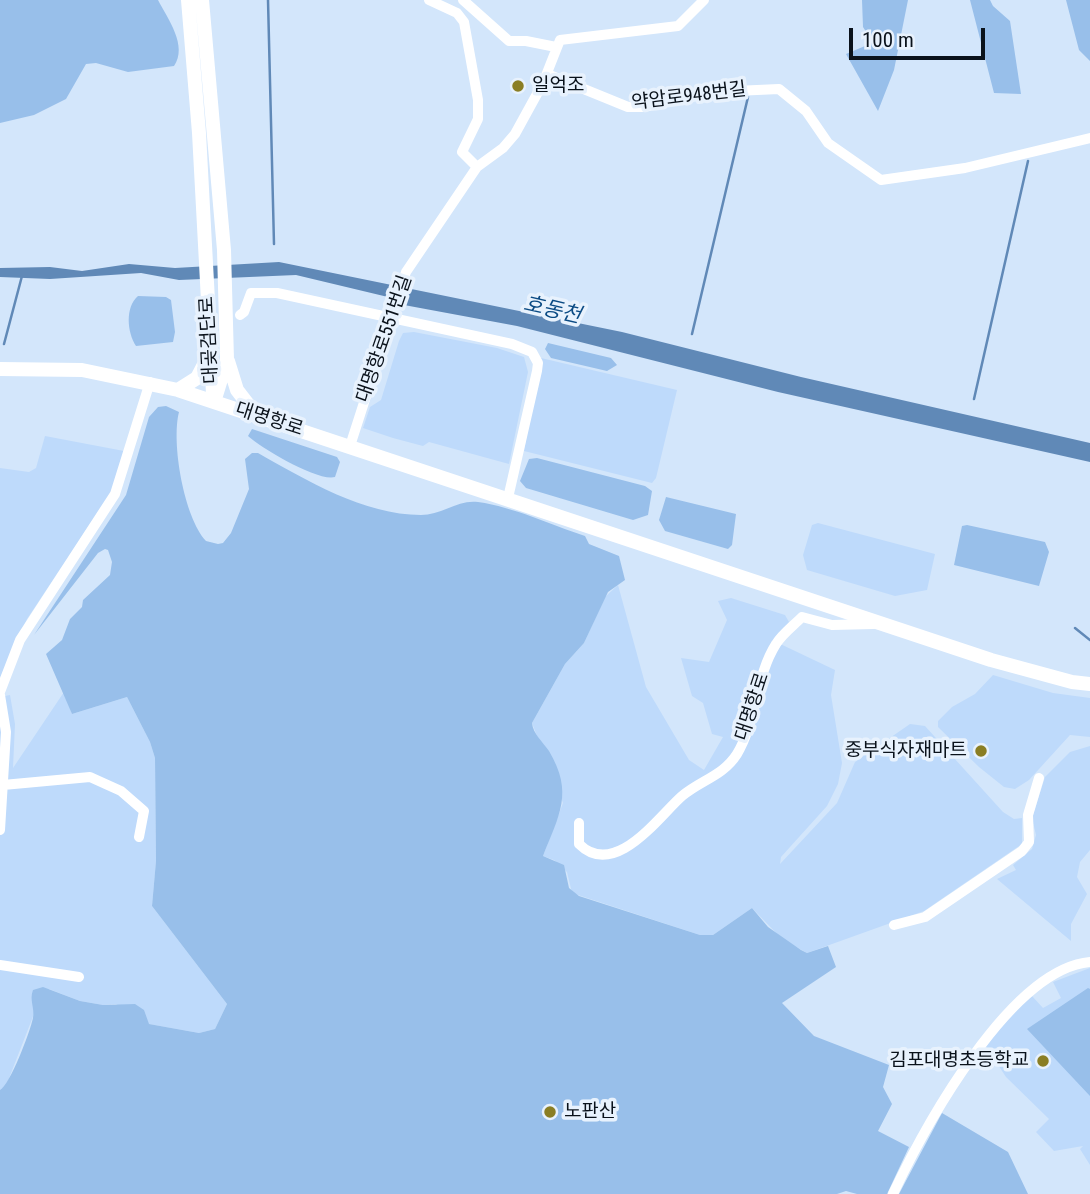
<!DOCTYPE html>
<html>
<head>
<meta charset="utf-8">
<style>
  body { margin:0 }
  #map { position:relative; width:1090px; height:1194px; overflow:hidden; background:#d3e6fb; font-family:"Roboto Condensed",sans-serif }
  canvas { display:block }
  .scale { position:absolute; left:849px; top:28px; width:136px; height:32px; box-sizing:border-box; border:4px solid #0a121b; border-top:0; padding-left:9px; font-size:21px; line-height:24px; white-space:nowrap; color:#0a121b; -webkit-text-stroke:5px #e8f2fd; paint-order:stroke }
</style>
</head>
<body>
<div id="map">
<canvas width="1090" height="1194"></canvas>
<div class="scale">100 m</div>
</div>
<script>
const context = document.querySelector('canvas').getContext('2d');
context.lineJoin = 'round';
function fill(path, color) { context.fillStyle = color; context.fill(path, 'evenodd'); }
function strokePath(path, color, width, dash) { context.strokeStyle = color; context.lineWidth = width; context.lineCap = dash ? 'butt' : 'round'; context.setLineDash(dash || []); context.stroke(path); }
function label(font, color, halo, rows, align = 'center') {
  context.font = font + ' "Roboto Condensed","Noto Sans KR",sans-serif'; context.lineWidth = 7; context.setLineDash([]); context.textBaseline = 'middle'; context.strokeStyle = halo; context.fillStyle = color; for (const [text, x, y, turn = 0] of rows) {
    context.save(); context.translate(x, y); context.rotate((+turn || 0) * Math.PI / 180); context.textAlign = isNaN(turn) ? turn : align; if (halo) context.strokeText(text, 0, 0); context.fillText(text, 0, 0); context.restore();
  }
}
fill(new Path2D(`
  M414 332 497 348 524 357 528 372 509 464 429 442 423 446 393 438 363 428 370 407 381 400 399 341 403 333Z
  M541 358 677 390 656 478 652 483 524 451Z
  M45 436 124 451 114 488 27 619 0 678V468L29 472 36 468Z
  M818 523 935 554 927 590 895 596 807 570 803 555 812 525Z
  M618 585 646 687 689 760 704 770 723 737 712 734 703 703 692 696 681 658 709 662 727 620 718 601 731 598 785 615 789 622 774 641 835 670 831 695 842 763 838 784 827 806 781 857 780 864 837 803 855 762 910 724 925 726 1003 812 1014 819 1022 818V844L924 911 807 953 782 939 752 908 713 935H700L572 893 567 872 554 860 543 856 563 803 532 723 565 664 584 643 605 597Z
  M993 675 1053 693 1090 698V737L1070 735 1029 780 1015 789 1004 787 979 767 938 727V721L952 707 975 694Z
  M64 692 72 714 127 697 150 742 155 758 156 861 152 906 227 1004 215 1029 199 1033 149 1024 116 1004 103 1005 80 1001 49 989 34 1014 6 1086 0 1090V697L10 695 15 724 13 768Z
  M1090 746V850L1080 862 1077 877 1087 894 1071 924V941L997 879 1016 870 1013 865 1032 849 1036 835 1032 818 1045 777 1070 752Z
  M1090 968V1165L1080 1149 1083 1146 1054 1151 1036 1132 1049 1119 1006 1077 985 1045 1018 1006 1032 996 1043 1008 1061 998 1053 982Z`), '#bedafb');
fill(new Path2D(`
  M0 0H158C168 19 188 46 174 66L128 72 96 63 86 64 66 99 34 115 0 123Z
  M862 0H908L894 70 878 111 846 54 865 46 870 38 863 27Z
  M970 0H990L993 6 1010 21 1021 94 994 93Z
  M1066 0H1090V61L1079 50Z
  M138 296 166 297 171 300 175 332 173 342 136 346C127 332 125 307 138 296Z
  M548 343 611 358 617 365 607 371 551 358 545 349Z
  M166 406 179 412C171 443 184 517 206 541L218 544 223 543 231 533 249 489 245 459 252 453H258C306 480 364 515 421 515 441 515 459 499 478 502 514 507 551 525 585 536L589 544 619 556 625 580 608 592 584 643 565 664 532 723C533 734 543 742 549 751 574 793 559 815 543 856L564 865 569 888 579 896 700 935H713L752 908 768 927 801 950 807 953 828 946 836 967 782 1003 814 1036 889 1065 883 1087 892 1104 878 1131 909 1147 887 1194H857L846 1191 837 1194H0V1090C10 1085 30 1032 33 1018 35 1008 29 1000 33 990L43 987 80 1001 103 1005 135 1004 144 1010 149 1024 199 1033 215 1029 227 1004 152 906 156 861 155 758 150 742 127 697 72 714 46 654 62 640 70 619 82 607 83 600 110 575 112 562 108 550 105 549 98 553 34 635 126 495 149 417 158 407Z
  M252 429 337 457 340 462 335 477C318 482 261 448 248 436Z
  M537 458 645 486 652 491 648 515 633 520 526 488 520 481 529 459Z
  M666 497 736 514 732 545 728 549 665 531 659 520Z
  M967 525 1045 542 1049 552 1039 586 954 565 962 526Z
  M1088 988 1090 989V1096L1027 1029Z
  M942 1113 1008 1152 1028 1194H899Z`), '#98bfea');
fill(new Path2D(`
  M279 262 622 332 801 377 1090 443V462L778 392 517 326 404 305 388 297 296 275 179 280 141 273 50 279 0 277V268L50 267 82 271 129 264 175 268Z`), '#6089b7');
strokePath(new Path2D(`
  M268 0 274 244
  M692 334 748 97
  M4 344 22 276
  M974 399 1028 161
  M1075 628 1090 640`), '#6089b7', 2.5);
strokePath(new Path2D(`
  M429 0 457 13 464 22 478 100V119L462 152 477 167
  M463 0 509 41H526L556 47
  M547 74 628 107H643L713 92 779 89 806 111 828 143 881 180 965 168 1090 138
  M240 315 244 312 251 293H277L512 344 532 352 538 363 537 371 508 498
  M350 446 406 272 477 167 503 148 515 134 543 83 560 40 678 26 704 0
  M0 692 20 640 115 494 150 382
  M0 695 6 732 0 830
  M3 785 90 777 121 791 144 811 139 837
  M579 823V844C615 880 659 816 682 796 701 780 723 776 737 754 757 721 755 677 776 644 782 634 793 626 802 617L832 625 873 624
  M894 925 925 917 1022 851 1029 842 1028 815 1039 778
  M0 965 79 977
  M893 1194C924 1128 1010 969 1090 962`), '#fff', 10);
strokePath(new Path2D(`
  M188 0 199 133 213 394
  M202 0 224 250 227 360 214 402
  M228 361 237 390 257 416
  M0 369 82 370 178 390 991 660 1072 682 1090 684
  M178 390 197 378 209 355`), '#fff', 14);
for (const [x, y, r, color] of [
  [518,86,7,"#8a7e24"],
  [981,751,7,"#8a7e24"],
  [1043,1061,7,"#8a7e24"],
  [550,1112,7,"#8a7e24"]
]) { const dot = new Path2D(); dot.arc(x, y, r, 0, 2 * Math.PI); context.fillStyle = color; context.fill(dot); strokePath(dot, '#e8f2fd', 2.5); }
label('19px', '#0a121b', '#e8f2fd', [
  ["일억조",532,86],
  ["중부식자재마트",967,751,"right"],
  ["김포대명초등학교",1029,1061,"right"],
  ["노판산",564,1112]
], 'left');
label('19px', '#0a121b', '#e8f2fd', [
  ["약암로948번길",689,97,-7],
  ["대명항로551번길",385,339,-71],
  ["대곶검단로",210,340,-93],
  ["대명항로",269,420,18],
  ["대명항로",753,707,-72]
]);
label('italic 21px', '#0b4b84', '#e8f2fd', [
  ["호동천",552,311,13]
]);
</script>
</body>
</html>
